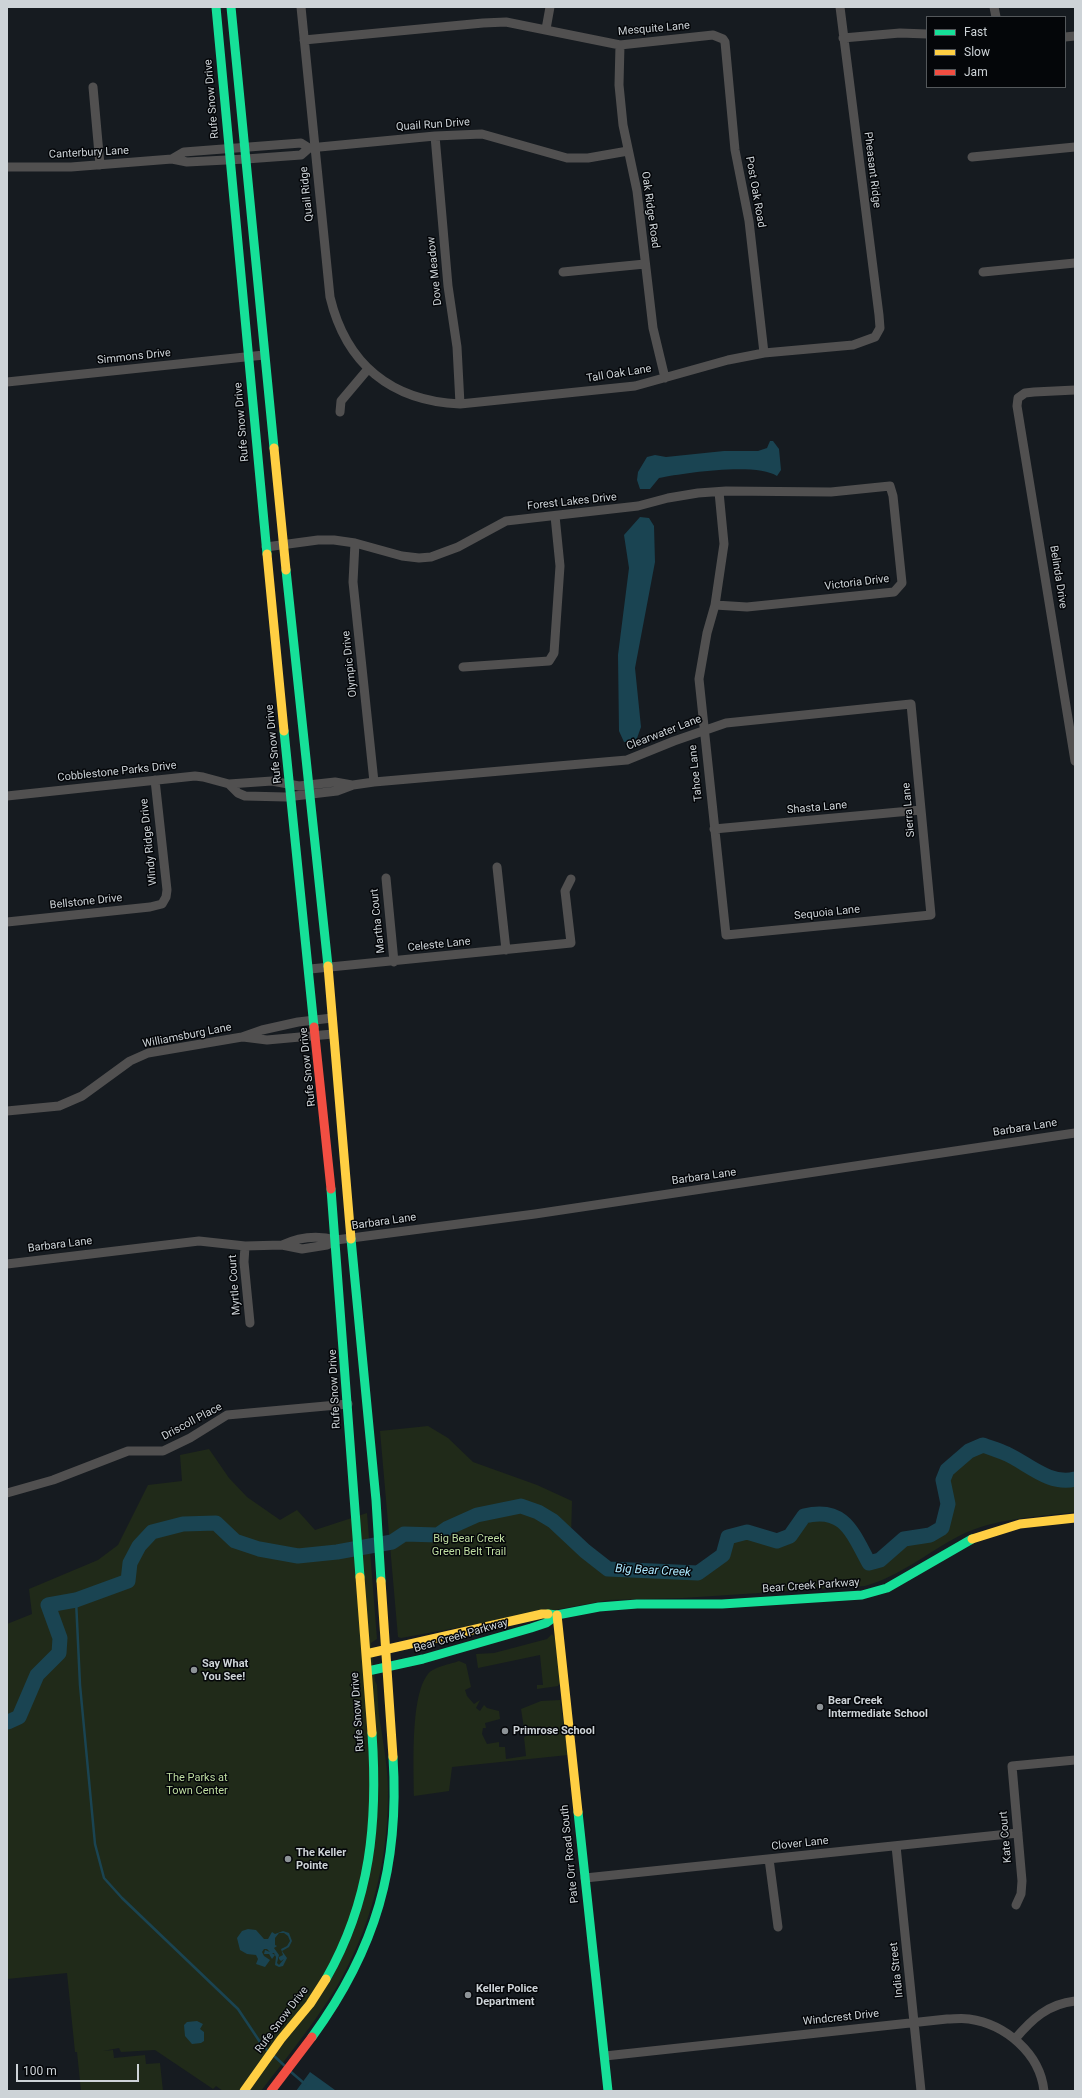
<!DOCTYPE html>
<html>
<head>
<meta charset="utf-8">
<style>
  body { margin:0 }
  #map { position:relative; width:1082px; height:2098px; overflow:hidden; background:#161b20; font-family:Roboto,sans-serif }
  canvas { display:block }
  .frame { position:absolute; inset:0; border:8px solid #cdd3d7; pointer-events:none }
  .legend { position:absolute; left:926px; top:16px; width:140px; height:72px; box-sizing:border-box; background:#040609; border:1px solid #54585b; margin:0; padding:5px 7px; list-style:none; font-size:12px; color:#cdd3d7 }
  .legend li { display:flex; align-items:center; gap:8px; height:20px }
  .legend b { width:20px; border:1px solid #54585b }
  .scale { position:absolute; left:16px; top:2064px; width:123px; height:18px; box-sizing:border-box; border:2px solid #cdd3d7; border-top:0; padding-left:5px; font-size:12px; line-height:14px; white-space:nowrap; color:#cdd3d7; -webkit-text-stroke:3px #040609; paint-order:stroke }
</style>
</head>
<body>
<div id="map">
<canvas width="1082" height="2098"></canvas>
<div class="frame"></div>
<ul class="legend">
<li><b style="height:5px;background:#16e098"></b>Fast</li>
<li><b style="height:5px;background:#ffcf43"></b>Slow</li>
<li><b style="height:5px;background:#f24e42"></b>Jam</li>
</ul>
<div class="scale">100 m</div>
</div>
<script>
const context = document.querySelector('canvas').getContext('2d');
context.lineJoin = 'round';
function fill(path, color) { context.fillStyle = color; context.fill(path, 'evenodd'); }
function strokePath(path, color, width, dash) { context.strokeStyle = color; context.lineWidth = width; context.lineCap = dash ? 'butt' : 'round'; context.setLineDash(dash || []); context.stroke(path); }
function label(font, color, halo, rows, align = 'center') {
  context.font = font + ' Roboto,sans-serif'; context.lineWidth = 3; context.setLineDash([]); context.textBaseline = 'middle'; context.strokeStyle = halo; context.fillStyle = color; for (const [text, x, y, turn = 0] of rows) {
    context.save(); context.translate(x, y); context.rotate((+turn || 0) * Math.PI / 180); context.textAlign = isNaN(turn) ? turn : align; if (halo) context.strokeText(text, 0, 0); context.fillText(text, 0, 0); context.restore();
  }
}
fill(new Path2D(`
  M428 1426 448 1438 473 1462 537 1485 572 1501 571 1538 608 1569 698 1573 723 1555 728 1537 747 1532 777 1541 790 1536 804 1516C844 1506 852 1532 869 1562L880 1560 904 1539 930 1535 942 1528 948 1504 943 1480 947 1470 969 1451 983 1445C991 1448 999 1450 1007 1454 1027 1463 1050 1486 1075 1479V1512C1037 1517 994 1518 959 1536 927 1553 900 1576 865 1586L683 1598 609 1600 401 1638 398 1637 380 1431Z
  M209 1449 229 1478 247 1497 280 1520 297 1510 315 1530 367 1513 377 1639 371 1643 375 1681 377 1685C378 1699 378 1714 381 1727 384 1749 388 1769 388 1790 389 1859 371 1928 336 1988 314 2024 287 2057 261 2091H223L216 2086 213 2089 155 2050 121 2052 119 2048 103 2051 113 2050 114 2058 145 2055 146 2064 160 2063 163 2091H81L77 2052H75L67 1973 7 1979V1624L32 1614 29 1589 98 1560 118 1545 148 1485 182 1481 180 1455Z
  M552 1634 555 1638 561 1681 558 1686 537 1689V1685H543L540 1655 478 1668 476 1654 494 1653 547 1639Z
  M459 1661 466 1664 471 1687 465 1690 467 1696 474 1704 480 1700 476 1708 480 1711 484 1705 487 1708 499 1711 500 1719 485 1723 486 1728H483L482 1734 487 1744 499 1742V1747H505L506 1759 526 1756 524 1737 529 1735 524 1728 521 1709 541 1701 560 1700 568 1755 452 1767 449 1791 414 1796C414 1767 410 1696 428 1674 433 1667 451 1664 459 1661Z`), '#202a19');
fill(new Path2D(`
  M770 441H773L779 449 781 470 777 476C757 462 682 473 659 478L650 489H640L637 480 638 472 647 457 655 455 666 457 724 451H758L767 448Z
  M640 517 649 518 654 526 655 562 635 668 641 727 636 741 624 742 619 731 618 655 629 568 624 535Z
  M248 1929 256 1930 264 1939H268L272 1932 275 1934 283 1931 289 1933 292 1941 289 1947 282 1951 287 1958 283 1966 279 1967 275 1965 276 1957 274 1953H272L275 1955 272 1959 269 1954H264L265 1950 270 1952 267 1949H264L262 1952 264 1956 270 1960 265 1967 256 1964 258 1959 256 1955 247 1954 240 1950 237 1938 242 1931ZM284 1933 288 1936 290 1941 287 1946 281 1949 283 1955 279 1957V1959L281 1961 284 1959 279 1965 277 1963 279 1955 274 1948 277 1946 275 1945V1938L279 1933Z
  M197 2021 203 2024 200 2029 204 2032V2041L201 2043 192 2044 185 2036 184 2025 187 2022Z
  M310 2072 335 2090 337 2091H296Z`), '#1a4452');
strokePath(new Path2D(`
  M76 1600 80 1685 95 1844 104 1878 122 1898 238 2009 262 2045 268 2051
  M273 2055 286 2067
  M291 2072 305 2084`), '#1a4452', 2.5);
strokePath(new Path2D(`
  M7 1721 8 1722 19 1717 37 1675 59 1653 60 1638 48 1605 76 1600 128 1581 130 1563 139 1546 152 1532 183 1524 216 1523 235 1541 259 1549 298 1556 337 1552 392 1542 404 1534 438 1535 448 1528 477 1515 521 1506 538 1512 553 1521 585 1551 608 1569 698 1573 723 1555 728 1537 747 1532 777 1541 790 1536 804 1516C844 1506 852 1532 869 1563L880 1560 904 1539 930 1535 942 1528 948 1504 943 1480 947 1470 969 1451 983 1445C991 1448 999 1450 1007 1454 1027 1463 1050 1486 1075 1479`), '#1a4452', 15);
strokePath(new Path2D(`
  M301 7 330 297C346 364 391 401 460 404L635 386 728 360 764 353 853 345 875 337 880 328 879 315 840 7
  M994 7 996 17
  M546 29 550 7
  M1065 37 1075 36
  M843 38 900 33 927 34
  M304 40 483 23 506 22 620 45 713 35 723 39 725 42 735 150 749 221 764 353
  M620 45 619 85 623 125 637 191 653 328 665 378
  M93 87 100 165
  M435 136 448 286 457 347 460 404
  M972 157 1075 147
  M172 159 184 152 301 143 309 148
  M7 167H71L172 159 187 162 246 159 301 155 309 148 435 136 482 134 567 158H588L628 151
  M563 272 645 264
  M983 272 1075 263
  M7 382 264 355
  M1075 390 1034 392 1025 393 1018 398 1017 406 1075 761
  M340 412 341 401 368 369
  M355 543 353 582 374 782
  M266 547 318 540H334L355 543 402 556 419 558 431 557 458 547 506 521 638 506 668 498 698 493 726 491 831 492 890 486 893 496 902 583 894 592 747 607 715 605
  M463 667 549 661 554 653 560 566 555 516
  M229 784 238 793 245 796 286 797 337 791 353 785 374 782 627 760 674 741 726 723 911 704 931 915 726 935 699 679 707 633 715 605 724 544 719 492
  M7 796 195 776 203 777 229 784 272 781 299 786 335 782 352 785
  M714 829 921 810
  M497 867 506 950
  M386 878 394 962
  M7 922 150 907 162 904 166 897 167 890 155 780
  M310 969 571 943 565 891 571 879
  M243 1037 267 1040 333 1034
  M7 1111 59 1106 82 1096 130 1061 148 1053 242 1037 262 1030 298 1022 332 1018
  M282 1245C299 1237 318 1235 336 1240L535 1214 1075 1133
  M245 1246 244 1262 250 1323
  M7 1264 199 1241 245 1246 282 1245 302 1249 327 1245 336 1240
  M7 1493 53 1480 128 1451H163L190 1438 227 1415 348 1404
  M896 1846 921 2091
  M769 1859 778 1927
  M585 1878 1018 1833
  M1016 1905 1021 1894 1022 1881 1012 1766 1075 1760
  M1015 2039C1032 2019 1048 2004 1075 2001
  M605 2056 947 2019C954 2019 962 2018 969 2019 1005 2024 1040 2053 1044 2091`), '#515050', 9);
strokePath(new Path2D(`
  M216 7 267 554
  M231 7 274 448
  M286 570 328 966
  M284 731 314 1027
  M331 1189 360 1577
  M351 1239 376 1500 381 1581
  M548 1614 557 1615 599 1607 637 1604H722L862 1595 887 1588 972 1539
  M368 1671 423 1659 531 1628 546 1623 557 1615
  M578 1812 608 2091
  M326 1979C371 1900 378 1822 372 1733
  M312 2037C376 1949 400 1866 393 1757`), '#16e098', 9);
strokePath(new Path2D(`
  M274 448 286 570
  M267 554 284 731
  M328 966 351 1239
  M972 1539 1020 1524 1075 1518
  M360 1577 372 1733
  M381 1581 393 1757
  M557 1615 578 1812
  M366 1654 542 1614H548
  M244 2091 281 2039 310 2004 326 1979`), '#ffcf43', 9);
strokePath(new Path2D(`
  M314 1027 331 1189
  M271 2091 312 2037`), '#f24e42', 9);
for (const [x, y, r, color] of [
  [194,1670,4,"#8d9397"],
  [820,1707,4,"#8d9397"],
  [505,1731,4,"#8d9397"],
  [288,1859,4,"#8d9397"],
  [468,1995,4,"#8d9397"]
]) { const dot = new Path2D(); dot.arc(x, y, r, 0, 2 * Math.PI); context.fillStyle = color; context.fill(dot); strokePath(dot, '#040609', 1.5); }
label('11px', '#cdd3d7', '#040609', [
  ["Mesquite Lane",654,29,-5],
  ["Rufe Snow Drive",212,99,-95],
  ["Quail Run Drive",433,125,-4],
  ["Canterbury Lane",89,153,-3],
  ["Pheasant Ridge",872,170,83],
  ["Post Oak Road",755,192,80],
  ["Quail Ridge",307,194,-96],
  ["Oak Ridge Road",650,210,82],
  ["Dove Meadow",435,271,-96],
  ["Simmons Drive",134,357,-6],
  ["Tall Oak Lane",619,374,-9],
  ["Rufe Snow Drive",242,422,-95],
  ["Forest Lakes Drive",572,502,-6],
  ["Belinda Drive",1058,577,81],
  ["Victoria Drive",857,583,-7],
  ["Olympic Drive",350,664,-96],
  ["Clearwater Lane",664,733,-21],
  ["Rufe Snow Drive",274,744,-96],
  ["Cobblestone Parks Drive",117,772,-6],
  ["Tahoe Lane",696,773,-96],
  ["Shasta Lane",817,808,-5],
  ["Sierra Lane",909,810,-95],
  ["Windy Ridge Drive",149,842,-96],
  ["Bellstone Drive",86,902,-6],
  ["Sequoia Lane",827,913,-6],
  ["Martha Court",378,921,-96],
  ["Celeste Lane",439,945,-6],
  ["Williamsburg Lane",187,1036,-11],
  ["Rufe Snow Drive",308,1067,-96],
  ["Barbara Lane",1025,1128,-9],
  ["Barbara Lane",704,1177,-8],
  ["Barbara Lane",384,1222,-8],
  ["Barbara Lane",60,1245,-7],
  ["Myrtle Court",235,1285,-94],
  ["Rufe Snow Drive",335,1389,-93],
  ["Driscoll Place",192,1422,-28],
  ["Bear Creek Parkway",811,1586,-4],
  ["Bear Creek Parkway",461,1636,-16],
  ["Rufe Snow Drive",358,1712,-94],
  ["Kate Court",1006,1837,-95],
  ["Clover Lane",800,1844,-6],
  ["Pate Orr Road South",570,1854,-96],
  ["India Street",897,1970,-96],
  ["Windcrest Drive",841,2018,-6],
  ["Rufe Snow Drive",282,2020,-53]
]);
label('11px', '#bfdda1', '#040609', [
  ["Big Bear Creek",469,1539],
  ["Green Belt Trail",469,1552],
  ["The Parks at",197,1778],
  ["Town Center",197,1791]
]);
label('bold 11px', '#cdd3d7', '#040609', [
  ["Say What",202,1664],
  ["You See!",202,1677],
  ["Bear Creek",828,1701],
  ["Intermediate School",828,1714],
  ["Primrose School",513,1731],
  ["The Keller",296,1853],
  ["Pointe",296,1866],
  ["Keller Police",476,1989],
  ["Department",476,2002]
], 'left');
label('italic 12px', '#aae6fd', '#040609', [
  ["Big Bear Creek",653,1571,3]
]);
</script>
</body>
</html>
